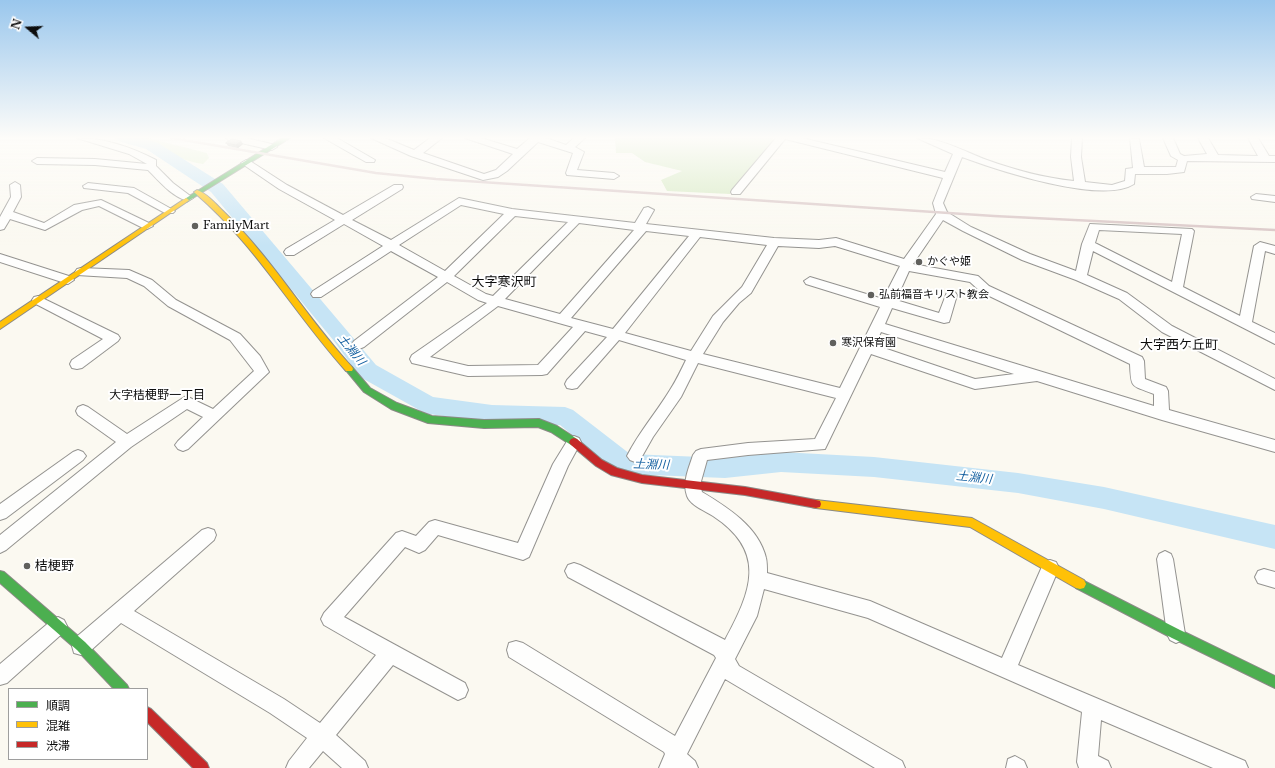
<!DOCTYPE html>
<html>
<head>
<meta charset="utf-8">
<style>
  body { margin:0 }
  #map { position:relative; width:1275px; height:768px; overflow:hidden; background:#fbf9f1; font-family:"Libre Baskerville","Noto Sans JP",serif }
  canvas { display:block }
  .legend { position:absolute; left:8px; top:688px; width:140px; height:72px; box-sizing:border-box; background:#fff; border:1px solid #9e9e9e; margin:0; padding:5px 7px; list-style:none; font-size:12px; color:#0d0d0d }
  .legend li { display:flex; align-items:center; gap:8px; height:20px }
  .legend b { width:20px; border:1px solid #9e9e9e }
  .north { position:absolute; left:8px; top:8px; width:40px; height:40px; -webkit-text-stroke:3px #fff; paint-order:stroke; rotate:289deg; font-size:11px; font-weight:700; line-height:16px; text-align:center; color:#0d0d0d }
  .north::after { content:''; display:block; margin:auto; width:14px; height:18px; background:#0d0d0d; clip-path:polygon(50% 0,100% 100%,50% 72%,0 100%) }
</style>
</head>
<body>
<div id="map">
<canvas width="1275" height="768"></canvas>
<ul class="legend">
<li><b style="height:5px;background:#4caf50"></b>順調</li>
<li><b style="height:5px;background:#ffc107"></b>混雑</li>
<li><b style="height:5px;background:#c62828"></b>渋滞</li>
</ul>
<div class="north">N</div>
</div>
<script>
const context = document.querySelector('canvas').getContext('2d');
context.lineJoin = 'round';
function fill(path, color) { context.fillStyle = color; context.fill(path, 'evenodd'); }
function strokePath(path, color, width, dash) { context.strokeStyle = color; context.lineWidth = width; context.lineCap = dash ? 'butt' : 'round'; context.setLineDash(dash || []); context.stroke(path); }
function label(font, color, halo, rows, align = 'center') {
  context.font = font + ' "Libre Baskerville","Noto Sans JP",serif'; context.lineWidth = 4; context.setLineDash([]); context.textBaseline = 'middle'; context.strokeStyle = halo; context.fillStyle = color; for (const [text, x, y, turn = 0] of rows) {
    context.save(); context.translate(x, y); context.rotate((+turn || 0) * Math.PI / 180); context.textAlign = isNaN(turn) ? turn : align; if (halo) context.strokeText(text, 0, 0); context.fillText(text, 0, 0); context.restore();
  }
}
fill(new Path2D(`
  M133 138H148L207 153 209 158 203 164C178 161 157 145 133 138Z`), '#e3f1d1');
fill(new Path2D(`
  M615 138H772L776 139 730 194 667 191 661 180 682 171 645 162 632 153H616Z`), '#d3e8be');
fill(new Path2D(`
  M115 138H141L158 143 223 184 376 365 433 397 492 405 565 407 573 410 630 454 725 458 781 452 874 457 1018 473 1104 487 1275 525V549L1104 509 1018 493 874 477 781 472 725 478 625 474 616 471 560 425 492 423 429 414 421 411 360 377 334 341 211 192 146 149 118 141Z`), '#c6e4f5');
const street = new Path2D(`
  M77 138C105 138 131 147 156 160V166L173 183 193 198 188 201C172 197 159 181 148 170L95 165 37 164 32 161 37 158 95 159 147 164 129 154Z
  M226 138H246L276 145 277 147 272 150 228 140Z
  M324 138H337L375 160 374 162H366Z
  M371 138H385L414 150 430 138H442L423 153 484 174 496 170 513 154 465 138H481L517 149 530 138H546L566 145 574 138H585L575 147 584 152 577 170 614 173 619 176 614 179 567 175 566 173 573 153 538 142 507 171 498 177 483 180 411 156Z
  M776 138H802L945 172 953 154 917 138C942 138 965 152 987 160 1015 170 1044 178 1074 181L1071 157 1072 138H1082L1081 157 1085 182 1112 185 1125 181 1126 169 1133 168 1130 138 1139 139 1144 167H1176L1178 160 1171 156 1163 138H1173L1180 154 1184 156 1207 154 1198 138H1208L1218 155 1258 156 1248 138H1258L1269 156H1275V162L1187 161 1184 172 1167 174H1135L1134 184C1102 205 997 170 962 157L943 203 947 212 971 227 1030 254 1076 271 1082 244 1090 224 1192 229 1194 231 1183 287 1240 316 1254 246 1260 242 1275 246V254L1265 251 1252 322 1275 333V344L1093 251 1087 275 1127 293 1172 326 1275 379V390L1162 332 1119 299 1076 280 1022 260 963 231 943 220 913 264 978 276 989 286 1142 357 1144 361 1145 379 1166 387 1168 391 1169 410 1275 440V452L1162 420 1037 381 975 389 871 354 825 449 748 455 707 460 700 485 702 492C727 507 759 527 766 558 767 562 767 568 767 573L870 601 1002 658 1044 562 1050 560 1056 562 1059 568 1018 665 1245 761 1248 768H1213L1101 720 1098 756 1108 761 1111 768H1079L1077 762 1082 712 868 618 764 589 757 616 735 659 739 666 902 761 905 768H875L725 679 687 754 695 761 698 768H659L665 754 664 752 509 657 507 650 509 643 516 641 523 643 675 736 716 658 714 655 568 577 565 571 568 565 574 563 580 565 725 640C751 592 768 552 713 516 705 511 690 505 687 496 682 482 689 468 693 455L696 451 701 449 748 443 815 439 836 398 698 363 681 397 653 437 640 460 635 462 630 460 627 456C639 432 656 413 670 390 676 381 681 370 686 360L619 340 577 388 572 389 567 388 565 384 567 380 607 337 585 331 547 374 542 375 468 376 412 363 410 359 412 355 487 303 478 300 447 282 364 347 359 349 354 347 352 344 354 341 438 277 391 251 321 297H313L311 294 313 291 383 246 344 224 294 255H286L284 252 286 249 335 220 279 189 241 163 246 160 250 161 287 185 343 215 394 185H402L403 187 402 189 352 220 391 240 459 198 512 209 635 223 644 208 648 207 654 210 646 224 774 238 819 240 836 238 904 259 936 214 933 203 943 178 785 139 740 194H732L731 192 732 190ZM461 205 504 214 445 271 399 245ZM515 216 568 222 493 296 486 294 454 276ZM579 223 634 230 560 314 505 299ZM1099 230 1182 234 1172 282 1095 243ZM646 231 689 236 613 329 571 318ZM700 237 767 245 742 287 713 316 691 351 625 333ZM778 246 819 248 835 246 900 266 883 299 810 277 804 281 806 284 880 307 840 388 703 354 723 322 739 303 751 293ZM909 271 970 282 981 292 1130 364C1131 389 1131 385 1154 394V406L885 324 892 308 944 323 949 322 950 319 957 295 955 292H947L939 313 896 300ZM498 306 573 327 538 365 468 366 430 357ZM881 332 1014 374 975 379 875 345Z
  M15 182 20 185 21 197 13 212 44 223 74 205 101 200 151 224 153 226 147 229 143 228 99 206 82 210 45 230 10 219 4 229 0 230V217L11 197 10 185Z
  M88 183 134 188 175 211 173 213H165L128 193 84 188 83 186Z
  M1256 194 1275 196V202L1252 199 1251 197Z
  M0 254 72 277 74 280 68 284 0 262Z
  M81 268 129 270 152 280 176 300 240 334 260 356 269 372 188 449 183 451 178 449 175 445 178 441 203 417 187 409 131 447 6 550 0 553V535L116 442 78 415 76 411 78 407 83 405 88 407 127 434 186 396 213 409 254 371 230 340 168 306 144 286 127 278 77 275 75 272 77 269Z
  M38 296 118 335 120 338 118 341 82 368 77 369 72 368 70 364 72 360 103 339 34 303 32 300 34 297Z
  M574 436 579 438 581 442 568 466 529 557 523 560 438 535 425 550 419 553 405 547 344 617 465 683 468 690 465 697 458 700 393 665 336 735 365 761 368 768H342L323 751 309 768H286L289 761 307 738 270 713 121 623 88 653 81 655 74 653 72 646 74 639 202 530 208 528 214 530 216 535 214 540 134 611 284 699 320 723 376 655 324 625 321 619 324 613 396 533 402 531 416 536 429 522 435 520 518 543 553 464 569 438Z
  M78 450 83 452 86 456 83 460 6 518 0 520V504L73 452Z
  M1165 551 1171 554 1173 559 1185 634 1182 640 1176 643 1170 640 1167 634 1157 559 1159 554Z
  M1264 569 1275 572V588L1258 583 1255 577 1258 571Z
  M58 617 64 620 67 626 64 632 7 683 0 685V664L52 620Z
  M1015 756 1024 761 1027 768H1006L1008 759Z`);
const fast = new Path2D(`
  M282 138H290L188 201 186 202 183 200Z
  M349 366 352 367 370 388 397 403 432 416 484 420 539 419 557 426 577 439 579 442 577 445 574 446 571 445 551 432 538 427 484 428 428 423 391 409 364 392 345 369Z
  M0 571 4 572 85 642 127 685 129 689H114L77 650 0 583Z
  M1080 579 1180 630 1275 676V688L1172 638 1076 588 1074 584 1076 580Z`);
const slow = new Path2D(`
  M197 190C206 193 216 204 223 211 272 258 306 317 352 367L353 369 352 371H346C293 312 256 245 195 193L194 192Z
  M186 198 189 200 188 201 0 329V322Z
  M816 500 972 518 1084 580 1086 584 1084 588 1080 589 1076 588 970 527 816 508 812 507 811 504 812 501Z`);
const jam = new Path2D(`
  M574 438 577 439 602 460 617 468 642 475 745 487 816 500 820 501 821 504 820 507 816 508 745 495 642 483 611 475 596 466 571 445 569 442 571 439Z
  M147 707 151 709 207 763 209 768H193L147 722Z`);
strokePath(street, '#949390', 2);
strokePath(fast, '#8b8a86', 2);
strokePath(slow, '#8b8a86', 2);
strokePath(jam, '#8b8a86', 2);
fill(street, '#fefefd');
fill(fast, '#4caf50');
fill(slow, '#ffc107');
fill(jam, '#c62828');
strokePath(new Path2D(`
  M172 138 376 173 436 179 994 216 1275 230`), '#d8c4c4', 2.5);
fill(new Path2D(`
  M241 141 243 144 238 148 228 146 226 143Z`), '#888682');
fill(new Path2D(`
  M241 141 243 144 238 148 236 145Z`), '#6f6d6a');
const building = new Path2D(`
  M232 139 241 141 236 145 226 143Z`);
fill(building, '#9e9c97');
strokePath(building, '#6f6d6a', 1);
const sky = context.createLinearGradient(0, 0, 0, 246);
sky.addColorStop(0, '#9ac7ed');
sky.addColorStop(0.56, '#fdfcf9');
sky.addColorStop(1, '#fdfcf900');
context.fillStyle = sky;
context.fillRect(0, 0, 1275, 246);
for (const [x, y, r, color] of [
  [195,226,4,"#60605d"],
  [919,262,4,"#60605d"],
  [871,295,4,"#60605d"],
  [833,343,4,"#60605d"],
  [27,566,4,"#60605d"]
]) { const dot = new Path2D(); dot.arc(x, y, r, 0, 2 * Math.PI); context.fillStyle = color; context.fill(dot); strokePath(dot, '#fff', 1.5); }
label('11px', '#0d0d0d', '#fff', [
  ["FamilyMart",203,226],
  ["かぐや姫",927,262],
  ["弘前福音キリスト教会",879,295],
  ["寒沢保育園",841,343]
], 'left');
label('italic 12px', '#1460a1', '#fff', [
  ["土淵川",351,350,51],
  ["土淵川",651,465,2],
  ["土淵川",974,478,6]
]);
label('12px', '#0d0d0d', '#fff', [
  ["大字桔梗野一丁目",157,396]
]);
label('13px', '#0d0d0d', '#fff', [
  ["大字寒沢町",504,282],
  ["大字西ケ丘町",1179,345]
]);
label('13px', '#0d0d0d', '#fff', [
  ["桔梗野",35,566]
], 'left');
</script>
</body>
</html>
